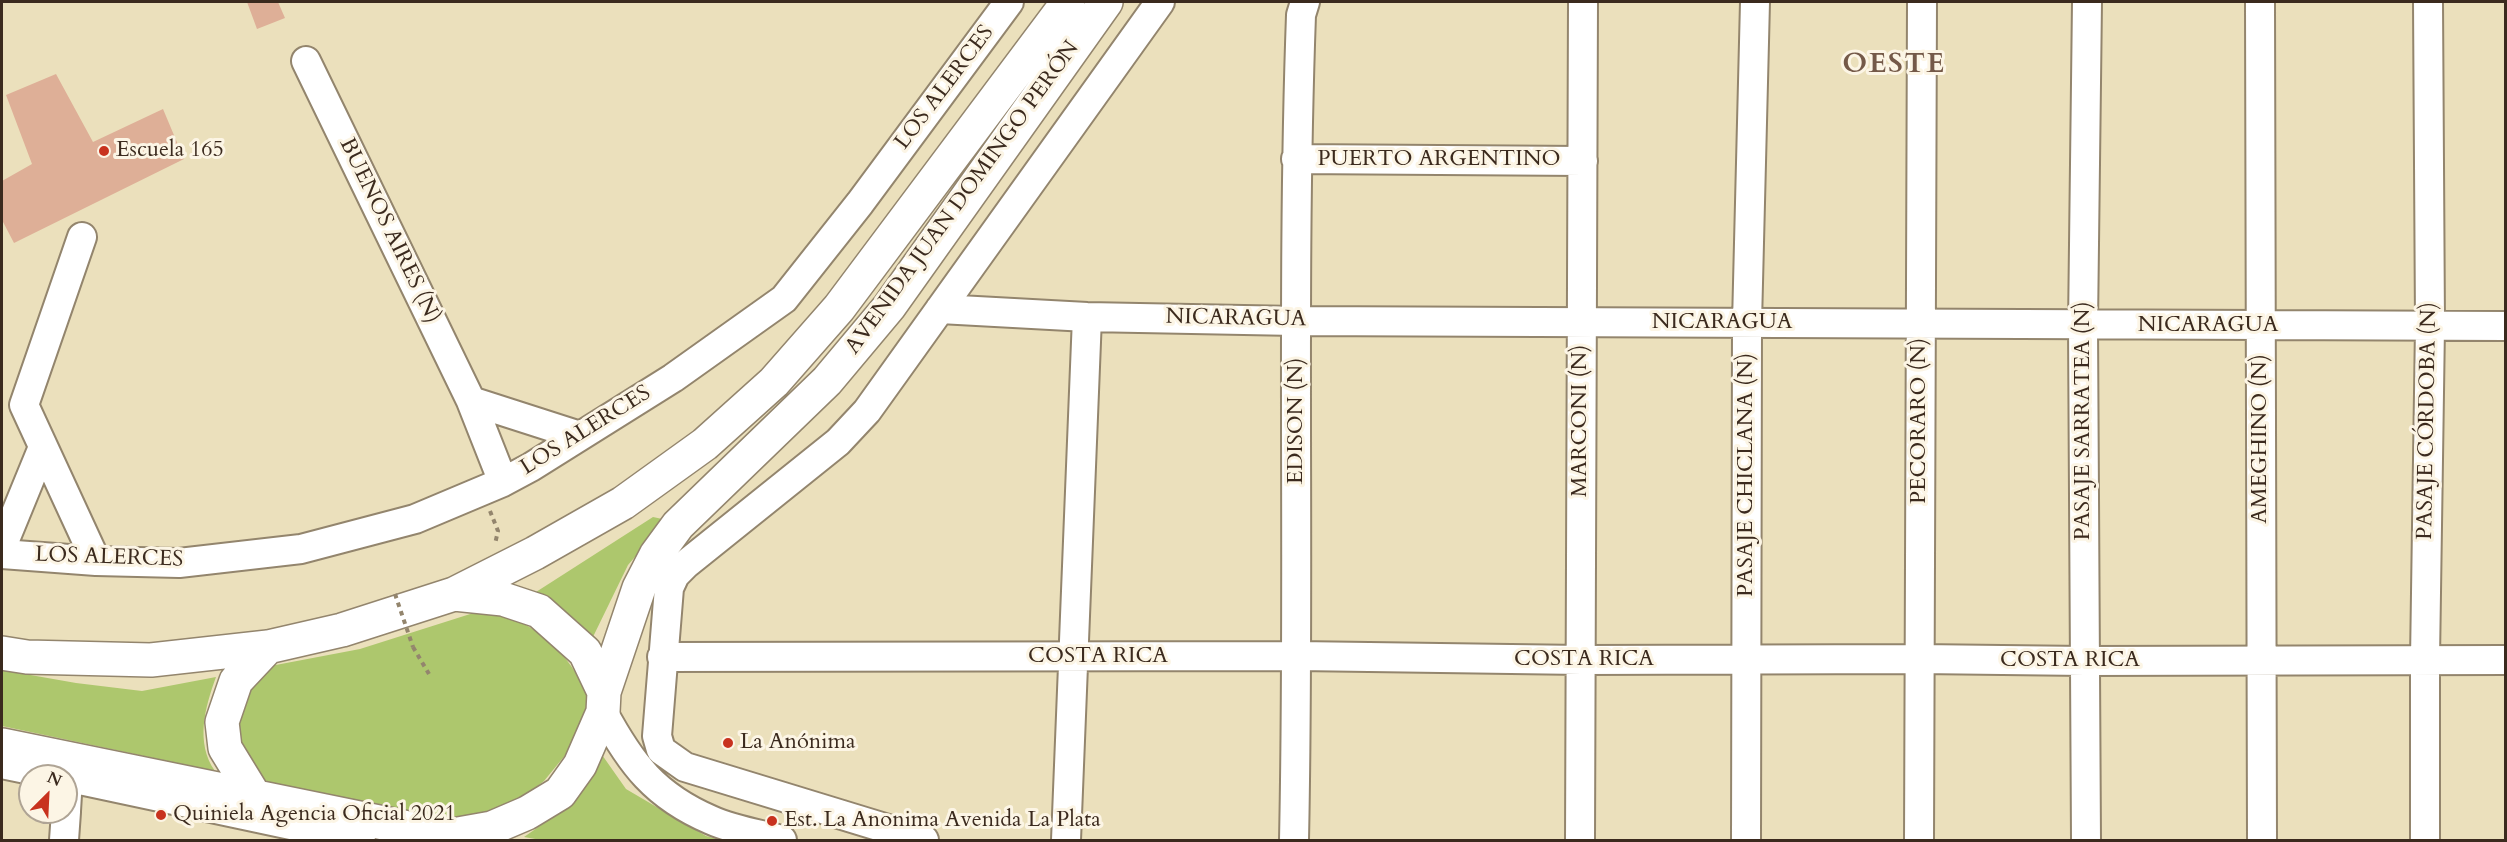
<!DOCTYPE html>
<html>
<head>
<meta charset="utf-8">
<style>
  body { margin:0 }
  #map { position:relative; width:2507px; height:842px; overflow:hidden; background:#ebe0bc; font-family:Cardo,serif }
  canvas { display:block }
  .frame { position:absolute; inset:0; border:3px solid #3b2a1e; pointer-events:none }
  .north { position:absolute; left:18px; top:764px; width:60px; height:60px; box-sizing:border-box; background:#fcf5e5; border:2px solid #afa495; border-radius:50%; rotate:24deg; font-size:16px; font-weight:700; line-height:24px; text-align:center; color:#3b2a1e }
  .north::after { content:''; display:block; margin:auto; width:21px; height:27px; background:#c8321e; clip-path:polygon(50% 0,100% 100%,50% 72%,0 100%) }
</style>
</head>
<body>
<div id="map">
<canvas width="2507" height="842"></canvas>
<div class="frame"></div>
<div class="north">N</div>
</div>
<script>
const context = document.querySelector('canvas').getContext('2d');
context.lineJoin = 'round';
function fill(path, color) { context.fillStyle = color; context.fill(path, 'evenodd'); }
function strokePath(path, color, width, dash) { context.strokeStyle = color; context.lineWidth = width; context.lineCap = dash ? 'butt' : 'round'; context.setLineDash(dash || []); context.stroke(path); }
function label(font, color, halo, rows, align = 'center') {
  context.font = font + ' Cardo,serif'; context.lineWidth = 6; context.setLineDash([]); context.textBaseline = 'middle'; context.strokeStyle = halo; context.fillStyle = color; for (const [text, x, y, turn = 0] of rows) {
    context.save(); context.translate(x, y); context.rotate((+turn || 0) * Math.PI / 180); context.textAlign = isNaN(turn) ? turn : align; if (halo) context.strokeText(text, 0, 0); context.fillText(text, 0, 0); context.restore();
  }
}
fill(new Path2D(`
  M653 517 667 520 628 565 590 643 577 621 536 592Z
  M486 609C539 624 567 650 590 699L571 748 544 781 517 802 461 823 257 780 230 729 260 668 360 649Z
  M2 670 76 683 142 691 216 677C205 707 195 743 215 771L2 726Z
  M600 752 626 789 706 836 721 840H541L524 837 547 821 577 792Z`), '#adc76d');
fill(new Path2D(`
  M247 2H278L285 18 257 29Z
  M56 74 93 142 163 109 184 159 14 243 2 220V181L32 164 6 95Z`), '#deaf97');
const minor = new Path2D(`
  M2260 2 2262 840
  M306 61 471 401 503 482
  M1296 159 1583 161
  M82 237 24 405 96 561
  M940 309 1087 317 1296 321 2506 326
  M471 401 580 436
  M2 547 43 447
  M2 554 96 561 179 563 301 549 415 519 503 482 531 467 673 378 784 299 860 203 1009 2
  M662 657 1298 656 1582 660 1920 659 2085 661 2506 660
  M603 712C631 764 655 796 711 820 733 830 759 834 782 840
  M2 764 60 776
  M66 777 361 840
  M66 811 68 778
  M64 840 66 812
  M924 840 685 767 661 750 657 736 669 588 675 575 686 564 838 442 867 411 1160 2
  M1066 840 1087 317
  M1294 840C1300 565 1291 290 1301 15L1305 2
  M1580 840 1583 2
  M1746 840 1747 323 1755 2
  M1919 840 1922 2
  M2086 840 2083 325 2087 2
  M2425 840V659L2430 326 2428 2`);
const highway = new Path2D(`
  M454 594 503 599 539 611 585 652 604 692
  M2 653 27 657 151 660 268 647 342 630 454 594 535 553 623 503 705 444 774 382 839 308 1068 2
  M2 745 447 836 492 828 527 813 560 793 580 765 603 712 604 692 639 588 656 555 678 525 827 381 889 307 1106 2
  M255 797 225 748 222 722 236 681 268 647`);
strokePath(minor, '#93856d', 32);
strokePath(highway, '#93856d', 36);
strokePath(new Path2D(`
  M490 511 498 531 495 544
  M413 647 429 674`), '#93856d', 4, [4.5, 4.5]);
strokePath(minor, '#fff', 28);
strokePath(highway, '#fff', 33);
strokePath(new Path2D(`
  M395 594 413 647`), '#93856d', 4, [4.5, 4.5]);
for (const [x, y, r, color] of [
  [104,151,6,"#c8321e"],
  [728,743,6,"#c8321e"],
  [161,815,6,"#c8321e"],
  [772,821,6,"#c8321e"]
]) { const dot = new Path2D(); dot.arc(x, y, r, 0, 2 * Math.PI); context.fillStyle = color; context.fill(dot); strokePath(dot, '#fcf5e5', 2); }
label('22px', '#3b2a1e', '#fcf5e5', [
  ["LOS ALERCES",945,88,-53],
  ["PUERTO ARGENTINO",1439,160],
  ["AVENIDA JUAN DOMINGO PERÓN",963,198,-54],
  ["BUENOS AIRES (N)",389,231,64],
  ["NICARAGUA",1236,319,1],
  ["NICARAGUA",1722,323],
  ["NICARAGUA",2208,326],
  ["EDISON (N)",1297,421,-90],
  ["MARCONI (N)",1581,421,-90],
  ["PECORARO (N)",1920,421,-90],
  ["PASAJE SARRATEA (N)",2084,421,-90],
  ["PASAJE CÓRDOBA (N)",2428,421,-89],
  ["LOS ALERCES",586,431,-32],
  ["AMEGHINO (N)",2261,439,-90],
  ["PASAJE CHICLANA (N)",1747,475,-90],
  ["LOS ALERCES",109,558,2],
  ["COSTA RICA",1098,657],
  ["COSTA RICA",1584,660],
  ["COSTA RICA",2070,661]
]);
label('22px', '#3b2a1e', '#fcf5e5', [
  ["Escuela 165",116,151],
  ["La Anónima",740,743],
  ["Quiniela Agencia Oficial 2021",173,815],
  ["Est. La Anonima Avenida La Plata",784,821]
], 'left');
context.letterSpacing = '1.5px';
label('bold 28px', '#745948', '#fcf5e5', [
  ["OESTE",1894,66]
]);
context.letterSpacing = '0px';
</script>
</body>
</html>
